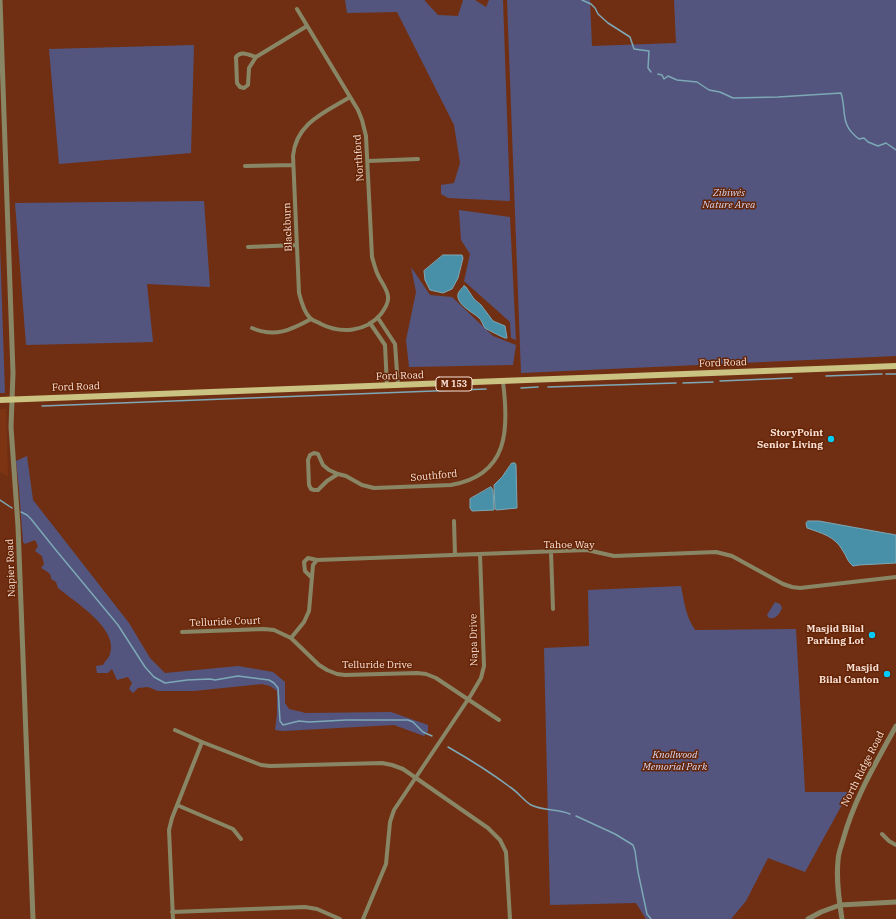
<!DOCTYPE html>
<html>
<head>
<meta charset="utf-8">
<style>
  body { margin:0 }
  canvas { display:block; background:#702f13 }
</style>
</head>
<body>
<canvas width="896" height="919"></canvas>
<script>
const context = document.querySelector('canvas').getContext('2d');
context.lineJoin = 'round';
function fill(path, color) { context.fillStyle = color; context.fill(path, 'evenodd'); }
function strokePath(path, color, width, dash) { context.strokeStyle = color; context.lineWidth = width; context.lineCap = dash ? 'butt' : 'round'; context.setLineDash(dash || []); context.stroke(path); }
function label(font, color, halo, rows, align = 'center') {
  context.font = font + ' "IBM Plex Serif",serif'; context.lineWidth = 3; context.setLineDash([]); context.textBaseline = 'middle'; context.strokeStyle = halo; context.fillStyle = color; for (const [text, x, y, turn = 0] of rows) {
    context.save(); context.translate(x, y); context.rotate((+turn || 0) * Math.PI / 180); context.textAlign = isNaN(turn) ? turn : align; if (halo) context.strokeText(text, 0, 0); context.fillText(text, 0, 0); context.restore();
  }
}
fill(new Path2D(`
  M0 409H6L8 476 0 472Z`), '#7c3413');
fill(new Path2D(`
  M345 0H425V1L438 15 458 16 463 0H475L486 7 489 0H503L510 201 448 198 441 194V185L454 183 460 163 454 125 397 12 347 13Z
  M507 0H590L592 46 676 43 674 0H896V356L521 373Z
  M194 45 191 153 59 164 49 49Z
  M204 201 210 287 147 284 153 342 26 345 15 203Z
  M459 210 510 217 516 340 511 338 510 322 464 281 470 254 461 240Z
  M0 245 5 393H0Z
  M411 267 430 295 452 297 493 336 516 345 513 365 409 367 406 340 416 292Z
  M27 456 33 500 129 623 150 658 165 673 238 666 273 672 285 682V703L289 709 306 713 391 712 428 725V731L424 736 394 725 283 731 275 730 277 714V691L270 686 262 684 194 691H158L148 687 138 688 133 693 129 689 132 683 128 677 117 680 112 669 108 673H97L96 666 103 665C105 661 109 658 110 654 119 629 75 602 58 588L56 582 51 579C52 573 46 571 41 568L44 564 42 556 35 551 38 546 35 540 25 544 23 542 19 489 16 461Z
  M681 586C684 602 686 617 695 630L796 629 805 792H849L805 872 768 858 746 901 731 919H646L636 903 550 905 544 648 589 646 588 590Z
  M775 602 780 604 782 608C779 614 777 619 769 618L767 615Z`), '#53557e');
const water = new Path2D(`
  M443 255H462L463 258 458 278 452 289 443 293 430 290 425 280 424 271Z
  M464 286 466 287 474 299 481 305 493 321 505 326 507 338H505C502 337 486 329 485 328 482 324 482 320 478 317 472 312 456 304 458 294 459 291 462 288 464 286Z
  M512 463H515L516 465 517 507V508L497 510 495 509 494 485 502 477Z
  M491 487 493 490 494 510 472 511 470 508V499Z
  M808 521H819L896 535V563L859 565 853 566C847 561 847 557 843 551 835 536 821 533 807 528L806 523Z`);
fill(water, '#4890a8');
strokePath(water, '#7da8b6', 1);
strokePath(new Path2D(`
  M582 0 591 4 595 8 598 14 608 23 630 37 634 49 649 51 648 68 651 72
  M658 74 662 75 664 79 668 76 677 80 697 82 709 90 720 92 733 98 778 97 841 93C847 112 839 124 859 139L864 138 868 142 878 146 886 143 896 150
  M886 374H896
  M826 376 882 374
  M720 381 792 378
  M683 383 713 382
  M548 387 676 383
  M521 388 538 387
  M42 406 486 389
  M0 500 12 508
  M21 512 27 515 31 519 55 549 118 625 145 667 154 677 165 683 187 680 210 679 215 680 238 676 269 680 274 683 278 688 280 721 283 725 299 721 309 722 346 720H408L413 722 423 732 432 736
  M448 747C469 759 490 772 510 787 518 792 523 800 531 805 544 811 558 809 570 814
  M576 816 615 834 633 845 635 851 638 872 647 914 651 919`), '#7da8b6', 1.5);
strokePath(new Path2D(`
  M297 9 358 110 362 120 366 136 372 257C374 263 375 269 378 275 381 282 388 290 388 297 389 304 384 309 381 314 366 332 341 334 321 324 318 322 313 321 310 318 304 312 301 301 299 293L293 156C296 123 325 112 350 97
  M256 57 249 68 248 85 244 88 240 87 237 83 236 57C241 50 249 55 256 57L307 26
  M368 161 418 159
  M245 166 293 165
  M248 247 297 245
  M378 318 395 344 398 386
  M370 323 385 345 387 386
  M252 328C275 338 291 330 311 319
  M338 474 327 481 318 490H314L311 489 309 485 308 460 310 455 314 453 318 454 323 465 329 470 338 474 346 476 362 485 374 488 451 485C509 475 509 429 503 382
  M454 521 455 555
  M551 552 553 609
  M312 578 305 571 304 562 308 558 317 560
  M182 632 264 629 274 630 291 638 319 665 327 670 337 674 345 675 417 673 426 674 436 678 499 720
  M291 638 304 622 309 611 313 565 317 560 587 550 614 556 716 552 732 556 783 584 792 587 800 588 896 577
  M175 730 202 742
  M177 805 233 829 241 839
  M882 834 889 841 896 845
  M172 912 305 907 317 909 340 919
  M173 919 169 830 172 818 202 742 261 765 270 766 382 763 392 765 403 769 488 828 500 840 506 852 510 919
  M363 919 386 864 390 822 394 810 471 695 481 678 484 666 480 554`), '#898666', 4);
strokePath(new Path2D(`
  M0 0 13 373 11 427 18 526 33 919
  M808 919 821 912 840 905 896 902
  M842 919C839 900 836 880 838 861 838 854 841 847 843 840 854 799 876 763 896 726`), '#898666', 5);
strokePath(new Path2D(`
  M0 400 896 366`), '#cbc382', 6);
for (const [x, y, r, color] of [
  [831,439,4,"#04cbf9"],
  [872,635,4,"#04cbf9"],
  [887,674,4,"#04cbf9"]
]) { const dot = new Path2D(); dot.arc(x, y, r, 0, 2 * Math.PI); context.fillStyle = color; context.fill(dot); strokePath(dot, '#642405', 1.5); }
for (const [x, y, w] of [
  [454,384,36]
]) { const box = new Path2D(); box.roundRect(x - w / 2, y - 7, w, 14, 3); context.fillStyle = '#642405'; context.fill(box); strokePath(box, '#fae1d8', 1); }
label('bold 9px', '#fae1d8', null, [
  ["M 153",454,384]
]);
label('10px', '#fae1d8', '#642405', [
  ["Northford",359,158,-94],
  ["Blackburn",288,227,-92],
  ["Ford Road",723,363,-2],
  ["Ford Road",400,376,-2],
  ["Ford Road",76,387,-2],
  ["Southford",434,476,-5],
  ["Tahoe Way",569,545],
  ["Napier Road",11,568,-92],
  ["Telluride Court",225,622,-2],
  ["Napa Drive",474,640,-91],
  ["Telluride Drive",377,665],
  ["North Ridge Road",863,769,-63]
]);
label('italic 10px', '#d8dbfb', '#642405', [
  ["Zibiwés",729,193],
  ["Nature Area",729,205],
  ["Knollwood",675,755],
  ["Memorial Park",675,767]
]);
label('bold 10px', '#fae1d8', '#642405', [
  ["StoryPoint",823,433],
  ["Senior Living",823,445],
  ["Masjid Bilal",864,629],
  ["Parking Lot",864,641],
  ["Masjid",879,668],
  ["Bilal Canton",879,680]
], 'right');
</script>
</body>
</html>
